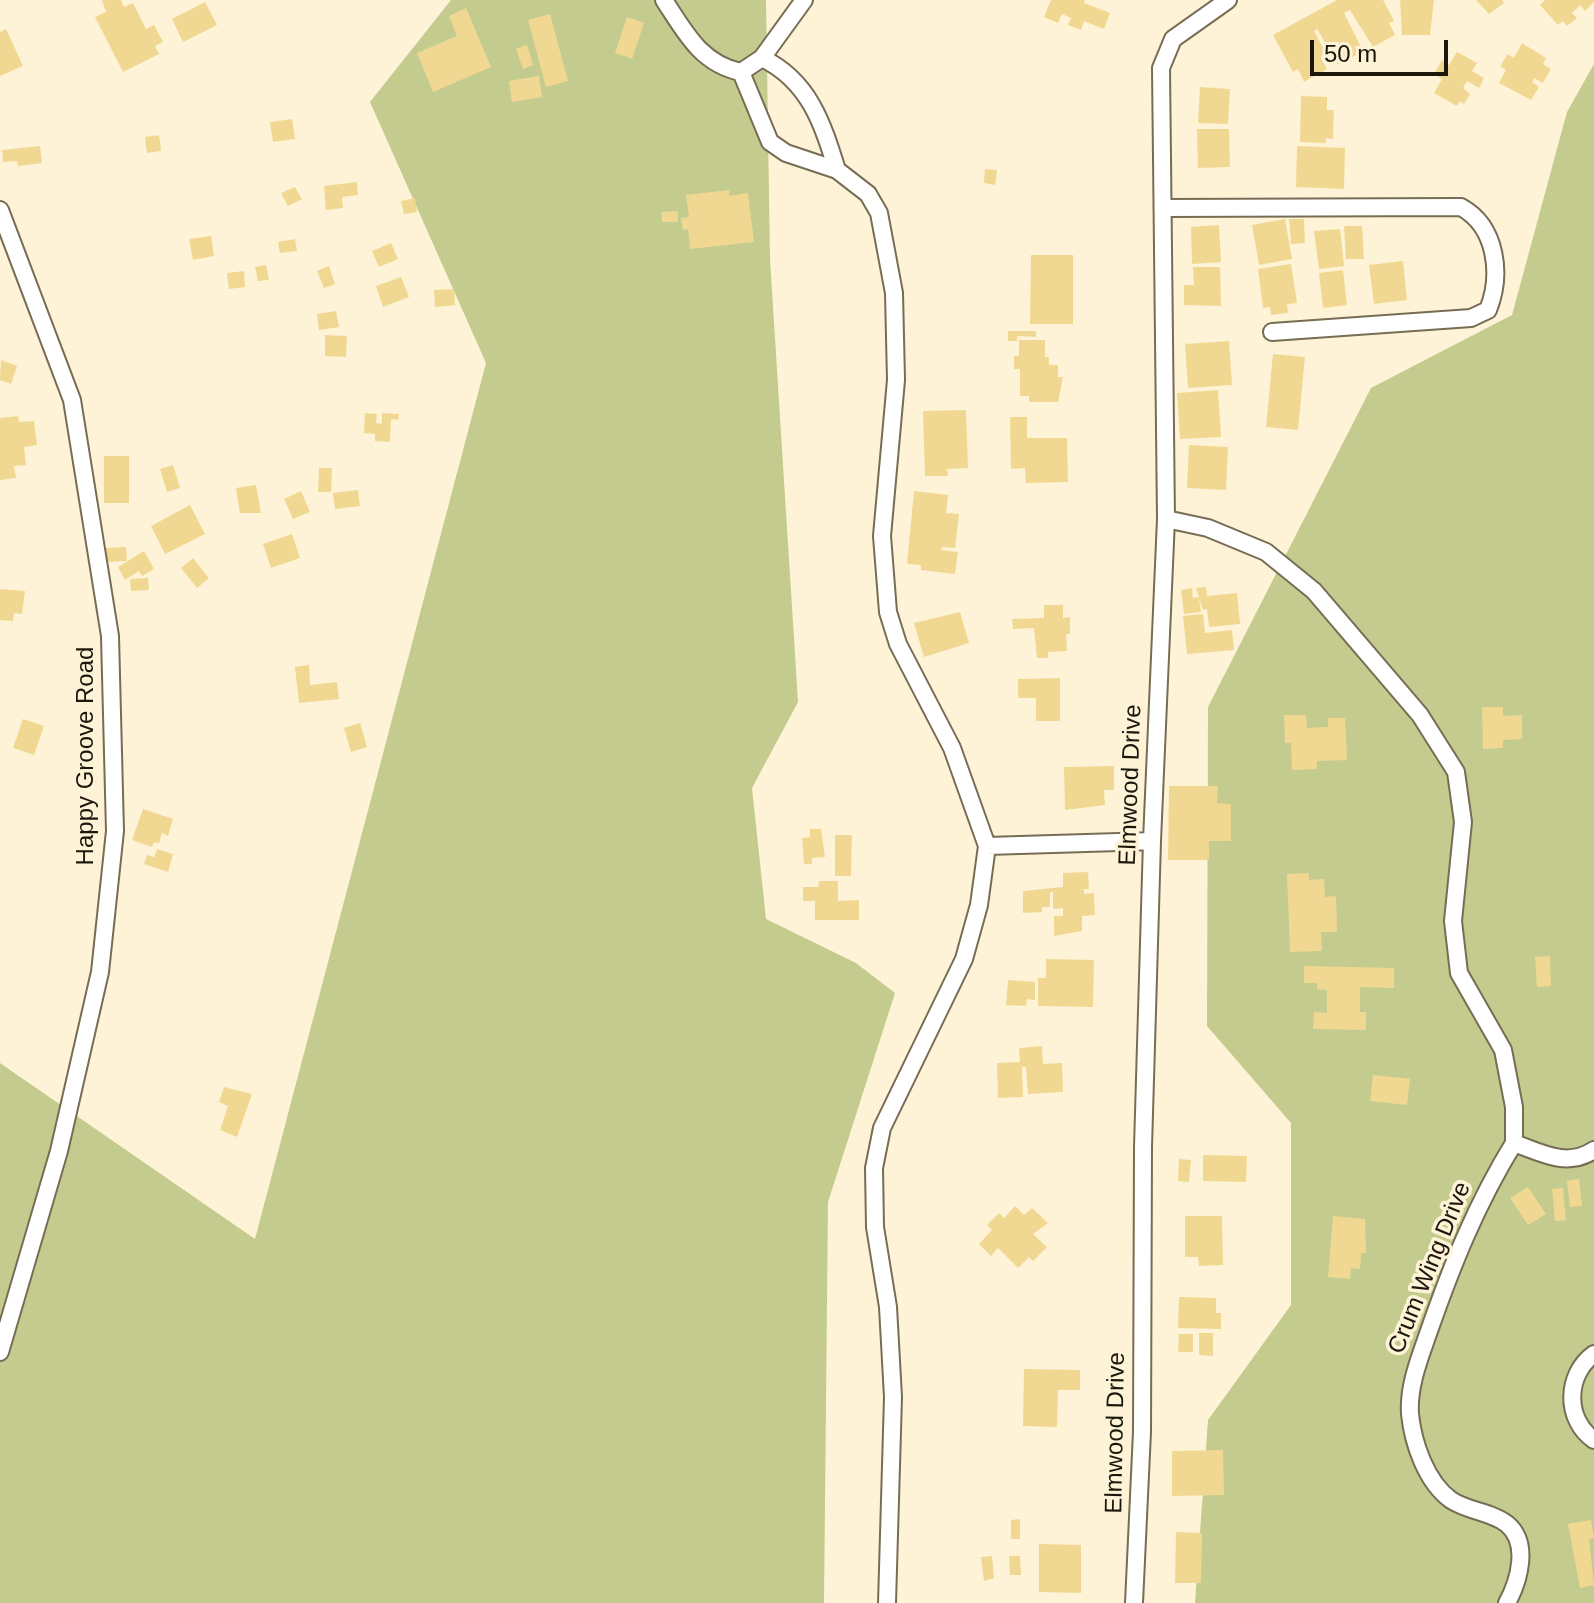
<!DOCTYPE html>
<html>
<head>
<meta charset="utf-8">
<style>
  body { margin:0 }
  #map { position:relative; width:1594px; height:1603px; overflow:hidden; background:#fef3d6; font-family:Helvetica,sans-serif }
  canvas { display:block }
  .scale { position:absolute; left:1310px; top:40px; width:138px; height:36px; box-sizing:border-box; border:4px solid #1b170d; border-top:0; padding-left:10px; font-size:24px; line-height:28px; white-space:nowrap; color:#1b170d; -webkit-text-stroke:6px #fef3d6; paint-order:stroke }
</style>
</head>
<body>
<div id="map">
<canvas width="1594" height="1603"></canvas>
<div class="scale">50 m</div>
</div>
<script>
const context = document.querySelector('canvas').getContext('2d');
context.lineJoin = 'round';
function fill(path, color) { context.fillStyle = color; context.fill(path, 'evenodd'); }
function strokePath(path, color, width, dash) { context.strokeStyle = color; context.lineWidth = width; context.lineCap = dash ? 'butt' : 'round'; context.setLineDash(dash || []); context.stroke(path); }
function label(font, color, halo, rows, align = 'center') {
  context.font = font + ' Helvetica,sans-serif'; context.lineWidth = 7; context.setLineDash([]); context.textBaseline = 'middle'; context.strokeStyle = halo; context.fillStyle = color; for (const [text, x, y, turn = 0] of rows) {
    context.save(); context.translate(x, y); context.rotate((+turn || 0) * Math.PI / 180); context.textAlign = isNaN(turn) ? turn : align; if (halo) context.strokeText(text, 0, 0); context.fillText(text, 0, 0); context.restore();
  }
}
fill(new Path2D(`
  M451 0H766L770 259 798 702 752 788 766 919 856 963 895 993 828 1202 824 1603H0V1063L255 1239 486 363 370 102Z
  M1594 64V1603H1195L1208 1420 1291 1305V1123L1207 1026 1208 707 1371 388 1512 315 1567 112Z`), '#c3cc8e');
fill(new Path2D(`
  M102 0H121L124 7 133 3 146 29 154 25 163 42 155 46 159 54 123 72 95 17 106 12Z
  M1051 0H1085L1084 3 1110 13 1104 29 1084 21 1081 30 1068 25 1071 18 1062 14 1058 23 1044 17Z
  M1337 0H1383L1394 21 1389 23 1395 35 1373 47 1350 10 1344 13 1363 51 1338 65 1317 29 1314 31 1327 55 1321 58 1327 69 1304 82 1298 69 1293 72 1273 35Z
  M1400 0H1434L1430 35H1402Z
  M1476 0H1502L1504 3 1489 14Z
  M1545 0H1594V2L1585 11 1580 5 1572 13 1577 18 1567 26 1563 21 1558 25 1540 5Z
  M205 2 217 25 183 42 172 19Z
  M466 8 491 67 433 92 417 53 457 36 449 16Z
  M550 14 568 81 546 87 528 20Z
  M627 17 644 23 632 59 615 53Z
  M6 29 23 66 0 76V32Z
  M1522 43 1546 58 1543 64 1551 69 1543 83 1534 78 1532 82 1539 87 1531 100 1499 83 1506 70 1500 66 1508 54 1514 58Z
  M527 45 533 65 523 69 516 49Z
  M1457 52 1477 63 1472 71 1484 78 1479 88 1467 81 1463 88 1470 94 1464 104 1460 101 1457 106 1434 93 1442 79 1434 74 1442 60 1449 65Z
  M539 76 542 97 512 102 509 81Z
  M1200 87 1230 89 1228 124 1198 123Z
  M1301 96 1327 97V110H1334L1333 139 1326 138V143L1300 142Z
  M292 119 295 139 273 142 270 122Z
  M1197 129H1229L1230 167 1198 168Z
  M159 135 161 151 147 153 145 137Z
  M40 146 42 163 18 166 17 161 3 162 2 150Z
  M1297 146 1345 148 1344 189 1296 187Z
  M985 169 997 170 995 185 984 183Z
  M357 182 358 195 342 197 343 208 326 210 324 186Z
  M295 187 302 199 288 206 281 193Z
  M729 190V196L748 193 754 242 690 249 688 229 683 230 681 218 689 217 686 195Z
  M415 198 417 212 404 214 401 201Z
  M678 211V222H662L661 212Z
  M1285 219 1292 259 1259 265 1252 225Z
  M1289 219H1304L1305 243 1291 244Z
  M1219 225 1221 262 1192 264 1191 227Z
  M1344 226H1362L1364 259H1346Z
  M1340 229 1344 266 1319 269 1314 231Z
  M211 236 214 256 193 260 189 239Z
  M295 239 297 251 280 253 278 242Z
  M391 243 398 259 379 267 372 251Z
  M1031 255H1073V324H1030Z
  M1403 261 1407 300 1374 304 1369 265Z
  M1291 264 1297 303 1287 304 1288 313 1271 315 1270 307 1263 308 1258 269Z
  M266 265 269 280 258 281 255 267Z
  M329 266 335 284 324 288 317 271Z
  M1193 267H1220L1221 306 1184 305V285H1194Z
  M1343 270 1347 305 1323 308 1319 273Z
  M244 271 245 287 229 289 227 273Z
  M401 277 409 297 383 307 376 286Z
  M454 289 455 305 435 307 434 290Z
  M336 311 339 327 319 330 317 314Z
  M1008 331H1036V337L1017 336V341H1008Z
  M325 335 347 336 346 357 325 356Z
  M1019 340H1045V357H1049V365H1058V377H1063L1058 402H1029V396H1020V369H1014V356H1019Z
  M1229 341 1232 385 1188 388 1185 344Z
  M1273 354 1305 357 1298 430 1266 427Z
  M1 360 17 366 11 384 0 380Z
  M1218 390 1221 437 1180 439 1177 393Z
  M966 410 968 468 947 469 948 476H925L923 411Z
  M365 413 377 414 376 423 382 424V413L399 414 398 420 391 419 390 442 375 441V434L364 433Z
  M18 416 19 422 34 421 37 445 24 447 26 465 14 466 16 478 0 480V418Z
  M1010 417H1027V438H1067L1068 482 1026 483 1025 468 1011 469Z
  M1189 445 1228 447 1226 490 1187 488Z
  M104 456H129V503H104Z
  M173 465 180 488 167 492 160 469Z
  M319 468H332L331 492H318Z
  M256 485 261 513H240L236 488Z
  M358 490 360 506 335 509 333 493Z
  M301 491 310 512 293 519 284 499Z
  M914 491 948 495 946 513 959 514 955 548 942 547 941 550 958 552 955 574 921 570V565L907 564Z
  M190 505 205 534 165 554 151 526Z
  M292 534 300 558 271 568 263 544Z
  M126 547 127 561 106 562 105 548Z
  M144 551 154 569 142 576 139 571 125 580 118 567Z
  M193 558 209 578 197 588 181 568Z
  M148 578 149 590 131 591 130 579Z
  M1206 587 1207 596 1237 593 1240 624 1209 627 1207 609 1203 610 1196 588Z
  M1192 588 1193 598 1199 597 1201 612 1184 614 1181 590Z
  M0 589 25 591 22 614 14 613 13 621 0 620Z
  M1044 605H1063V618L1070 617V634H1066L1067 651 1048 652V658H1037L1034 628 1013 629 1012 619 1044 618Z
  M960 612 969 643 924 657 914 623Z
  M1203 614 1205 633 1232 630 1234 650 1187 654 1183 616Z
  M309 665 310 685 337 682 339 699 299 703 295 667Z
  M1060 678V721H1036V698H1018V679Z
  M1482 707H1503V716L1522 715V739L1503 740V748L1483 749Z
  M1284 715H1306L1307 728 1328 727V718H1345L1347 760 1317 761V769L1292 770 1291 743H1285Z
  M23 719 44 726 34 755 13 748Z
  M360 723 367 747 351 752 344 728Z
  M1114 766V790H1104L1105 805 1065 810 1064 767Z
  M1169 786H1218L1217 803 1231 804V841H1209V860H1168Z
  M143 809 173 819 168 836 162 833 159 843 154 842 152 847 132 840Z
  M810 829H821L825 857 812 858V864H804L802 838 810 837Z
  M835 835H852L851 876H835Z
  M157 849 173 854 168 872 144 864 147 855 154 857Z
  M1088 872 1089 889H1084V894L1094 893 1095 915 1082 916V931L1054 936V916H1063V908L1053 909V892H1050V907H1042V912L1023 913V891L1063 887V873Z
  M1309 873V880L1324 879 1325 897 1336 896 1337 932H1321L1322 951 1290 952 1287 874Z
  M819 881H838V901L859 900V920H815V901H803V887H818Z
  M1550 956 1551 986 1537 987 1535 957Z
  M1046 959 1094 960 1093 1007 1038 1006V978H1046Z
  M1304 966 1394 968V988L1360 987V1012H1366V1030L1313 1029 1314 1012 1327 1013V990L1317 989V983H1304Z
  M1008 980 1035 982V1000L1027 999 1026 1006 1006 1005Z
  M1042 1046 1043 1064 1062 1063 1063 1092 1028 1094 1026 1067H1022L1023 1097 998 1098 997 1063 1020 1062 1019 1048Z
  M1373 1075 1410 1079 1407 1105 1370 1101Z
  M224 1087 252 1094 237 1137 220 1130 228 1106 219 1102Z
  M1203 1155 1247 1156 1246 1182 1203 1181Z
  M1179 1159 1191 1160 1189 1182 1178 1181Z
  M1579 1179 1582 1206 1570 1207 1567 1181Z
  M1528 1187 1546 1214 1528 1225 1510 1198Z
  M1563 1188 1566 1220 1555 1221 1552 1189Z
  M1015 1206 1024 1215 1032 1208 1048 1223 1033 1234 1047 1247 1033 1261 1029 1257 1018 1268 998 1248 991 1256 979 1244 992 1230 987 1225 999 1213 1004 1218Z
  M1185 1216H1222L1223 1265 1199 1266 1198 1257H1185Z
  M1333 1216 1365 1219 1366 1253H1361L1360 1269 1351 1268 1350 1279 1328 1277Z
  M1179 1297 1216 1298V1313H1221V1329L1178 1328Z
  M1199 1333H1213V1356L1199 1355Z
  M1179 1334H1193V1352H1178Z
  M1024 1369 1080 1370V1390H1058L1057 1427 1023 1426Z
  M1223 1450 1224 1495 1172 1496V1451Z
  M1117 1467 1125 1468 1122 1500H1114Z
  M1020 1519V1539H1011V1520Z
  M1591 1520 1594 1538 1589 1539 1594 1585 1580 1588 1568 1524Z
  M1176 1532 1202 1533 1201 1583H1175Z
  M1039 1544 1081 1545V1593L1039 1592Z
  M992 1556 994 1578 984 1581 981 1557Z
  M1009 1556H1020L1021 1575H1010Z`), '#f1d892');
const minor = new Path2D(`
  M664 0C685 32 701 64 741 72L770 142 786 153 837 170 868 194 879 213 894 293 896 380 882 536 888 612 898 644 952 748 987 846 979 905 964 959 882 1128 874 1168 875 1227 888 1307 893 1397 887 1603
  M762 58C809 81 822 122 837 170
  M741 72 762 58 804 0
  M1163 208 1461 207C1497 227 1502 275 1488 310L1471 318 1272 332
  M0 210 72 400 110 636 115 831 100 972 59 1151 0 1352
  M1166 519 1208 528 1266 552 1314 591 1420 715 1456 772 1463 822 1453 921 1459 973 1503 1050 1514 1107V1143C1542 1153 1567 1168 1594 1150
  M987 846 1152 841
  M1594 1354C1566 1374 1564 1419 1594 1440
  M1134 1603 1142 1432 1143 1147 1152 841 1166 519 1161 68 1173 39 1228 0
  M1507 1603C1519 1581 1530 1543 1507 1524 1492 1512 1467 1511 1451 1500 1426 1482 1413 1443 1410 1414 1408 1386 1420 1357 1429 1331 1452 1265 1477 1203 1514 1143`);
strokePath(minor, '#776d54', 20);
strokePath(minor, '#fff', 16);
label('24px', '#1b170d', '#fef3d6', [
  ["Happy Groove Road",86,756,-90],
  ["Elmwood Drive",1131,785,-88],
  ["Crum Wing Drive",1430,1268,-68],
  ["Elmwood Drive",1116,1433,-89]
]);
</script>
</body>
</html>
